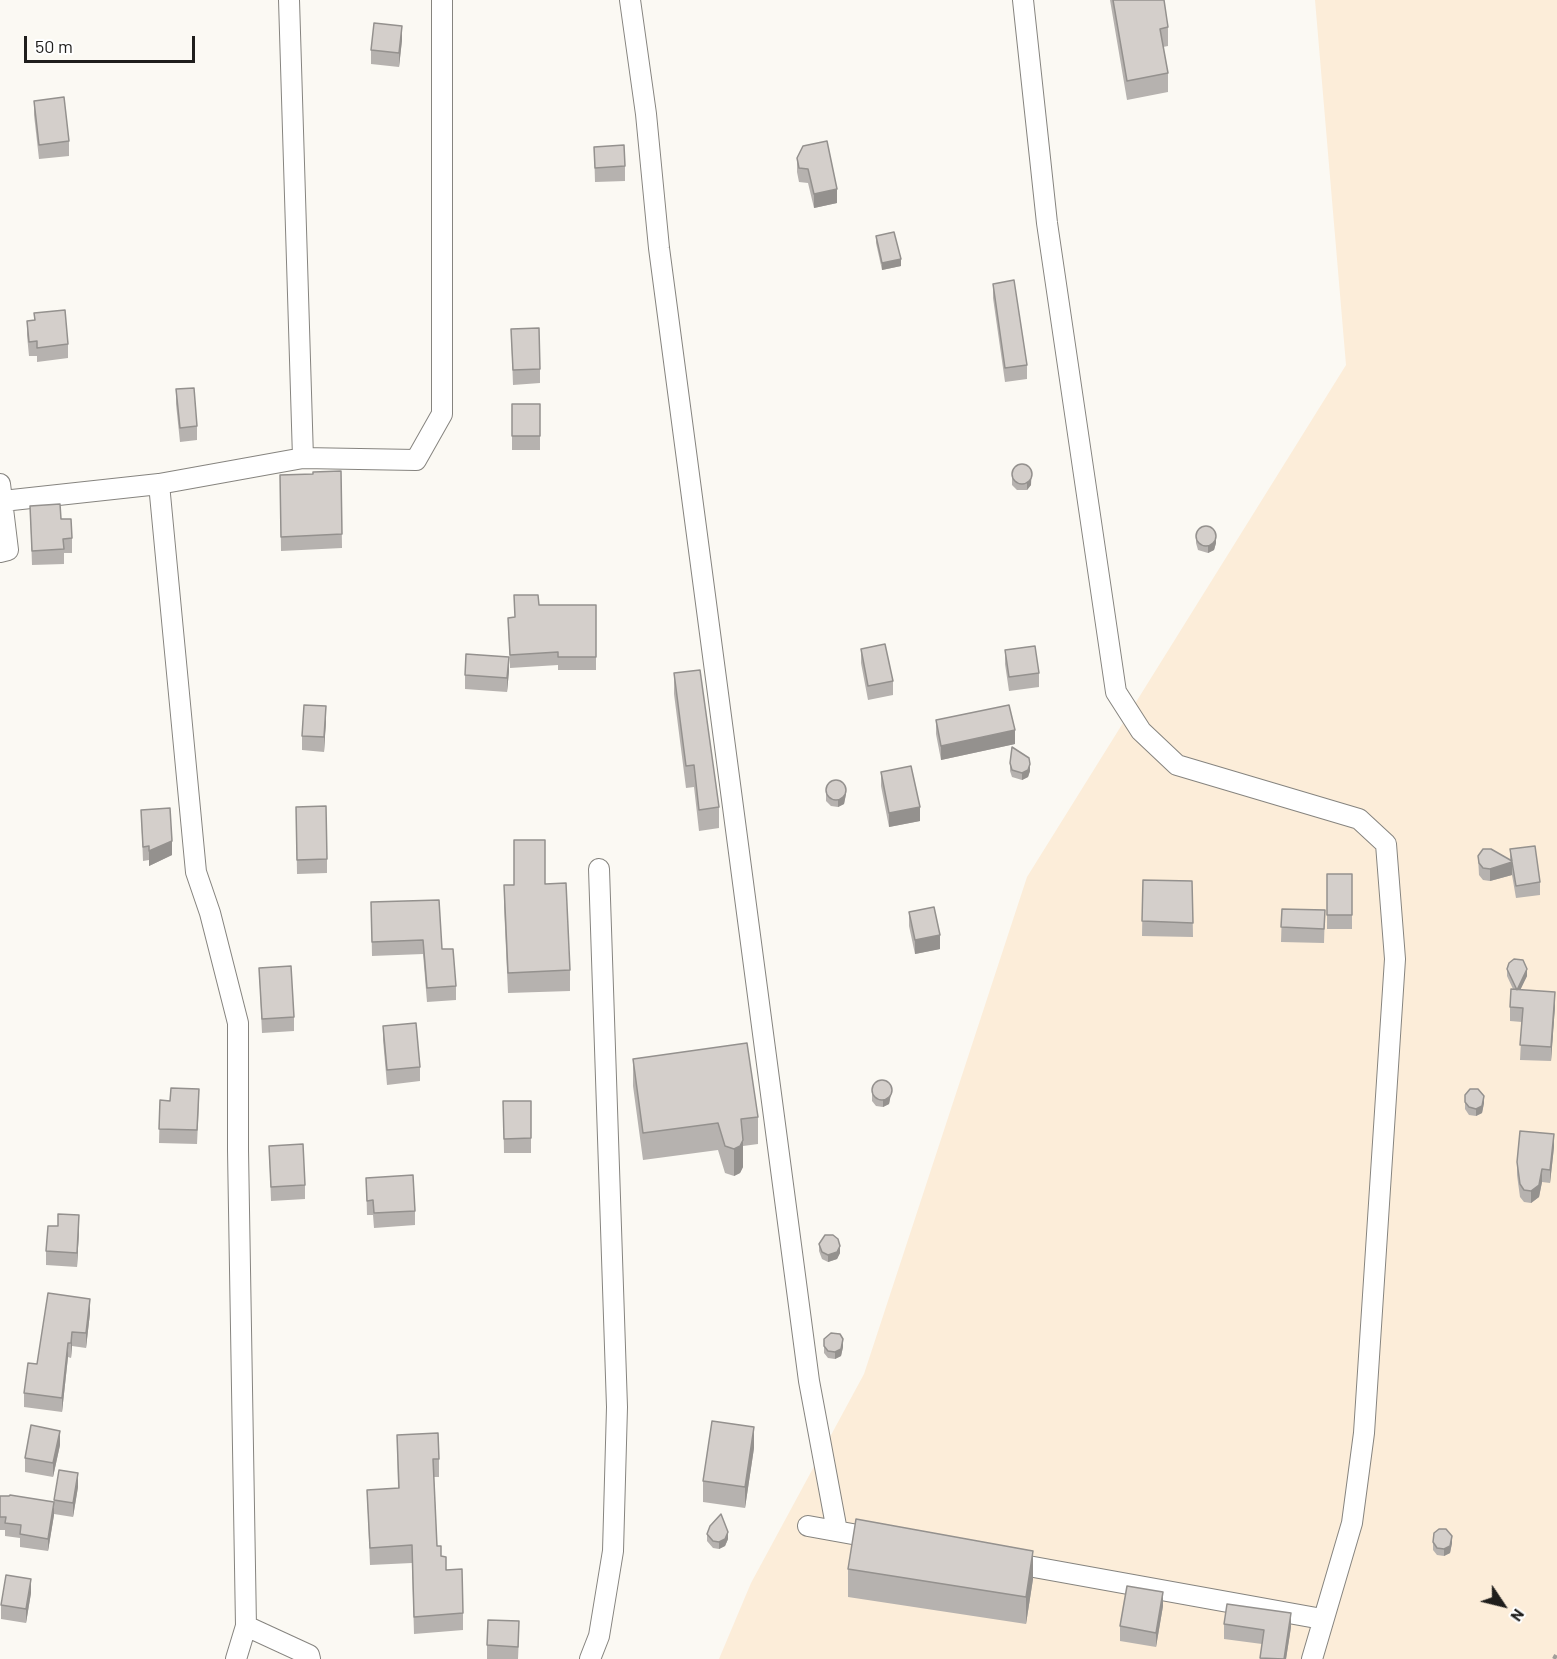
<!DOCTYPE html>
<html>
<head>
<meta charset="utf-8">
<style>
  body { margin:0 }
  #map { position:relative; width:1557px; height:1659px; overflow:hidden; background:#fbf9f3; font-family:Barlow,sans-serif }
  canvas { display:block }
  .north { position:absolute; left:1473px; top:1575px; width:60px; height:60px; -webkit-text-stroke:4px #fff; paint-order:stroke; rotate:125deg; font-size:16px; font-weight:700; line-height:24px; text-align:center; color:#1f1e1c }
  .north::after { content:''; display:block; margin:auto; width:21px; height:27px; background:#1f1e1c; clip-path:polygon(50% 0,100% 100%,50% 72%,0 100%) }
  .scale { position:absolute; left:24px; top:36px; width:171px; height:27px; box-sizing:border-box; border:3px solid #1f1e1c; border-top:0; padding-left:8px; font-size:18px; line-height:21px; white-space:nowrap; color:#1f1e1c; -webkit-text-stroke:4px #fff; paint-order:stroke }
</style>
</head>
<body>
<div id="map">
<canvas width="1557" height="1659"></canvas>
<div class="north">N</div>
<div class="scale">50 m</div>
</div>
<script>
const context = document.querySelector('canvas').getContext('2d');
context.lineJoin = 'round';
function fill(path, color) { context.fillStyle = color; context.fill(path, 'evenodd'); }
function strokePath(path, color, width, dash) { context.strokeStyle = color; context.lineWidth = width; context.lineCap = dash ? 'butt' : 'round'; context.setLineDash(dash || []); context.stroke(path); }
fill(new Path2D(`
  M1315 0H1557V1659H719L751 1583 864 1374 1027 877 1346 365Z`), '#fcedd9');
const street = new Path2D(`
  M289 0 303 458
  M630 0 646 114 659 248 809 1381 837 1531
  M1023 0 1047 223 1116 692 1141 731 1177 765 1359 819 1386 844 1395 959 1364 1433 1352 1523 1312 1659
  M0 484 8 550 0 552
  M159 484 196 872 210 913 238 1023V1150L246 1626 236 1659
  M3 501 159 484 303 458 416 460 442 414V0
  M808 1526 880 1539
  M1006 1562 1322 1619
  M246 1626 309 1655 310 1659
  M590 1659 599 1636 613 1551 617 1407 599 869`);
strokePath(street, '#86847f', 22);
strokePath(new Path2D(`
  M1554 1659 1557 1653`), '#a19f9b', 4, [4.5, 4.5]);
strokePath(street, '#fff', 20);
fill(new Path2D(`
  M1110 0H1164L1168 27V46L1163 47 1168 73V92L1127 100Z
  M402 40 399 67 371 64V50Z
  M34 101 69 141V156L39 159 34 115Z
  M803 146 837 203 814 208 808 183 799 182 797 172V158Z
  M594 147 625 166V181L595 182Z
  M876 236 901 266 882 270 876 243Z
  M993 284 1027 365V379L1005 382 993 298Z
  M34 313 68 344V358L37 362V356H29L27 335V321L34 320Z
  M511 329 540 369V383L513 385Z
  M176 389 197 426V440L180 442 176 404Z
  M512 404H540V450H512Z
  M341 471 342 548 281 551 280 475 313 474Z
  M1032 471 1031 485 1027 490H1017L1012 485V477Z
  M30 506 61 519 72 538V553H64V564L32 565Z
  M1196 536 1216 543 1214 550 1208 553 1198 550 1196 543Z
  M539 605H596V670H558V665L510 668 508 618 515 617Z
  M861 649 893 681V695L868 700 861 663Z
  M1005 650 1039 673V687L1009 691 1005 664Z
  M509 671 507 692 465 689V675Z
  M674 673 719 807V828L699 831 694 787 686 788 674 694Z
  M326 720 324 752 302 750V736Z
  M936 720 1015 744 941 760 936 734Z
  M1010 763 1030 771 1028 777 1022 780 1012 777 1010 771Z
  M881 772 920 821 889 827 881 786Z
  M826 794H846L844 804 838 807 831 806 826 801Z
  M296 807 327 859V873L297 874Z
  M141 810 172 855 149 866V860L143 861Z
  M1510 849 1540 882V895L1516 898 1512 875 1490 881 1483 880 1479 875 1478 856 1510 860Z
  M1327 874H1352V929H1327Z
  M1143 880 1192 881 1193 937 1142 936Z
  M545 884 570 970V991L508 993 504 906V885Z
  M371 902 442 949 456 986V1000L427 1002 423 954 372 956Z
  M1282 909 1325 910 1324 943 1281 942Z
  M909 912 940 949 915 954 909 926Z
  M259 968 294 1017V1031L262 1033Z
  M1507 969 1527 976 1520 989 1555 1006 1551 1061 1520 1060 1522 1022 1510 1021V1007L1513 989 1507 976Z
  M383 1026 420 1067V1081L387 1085 383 1040Z
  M633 1059 758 1117V1144L743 1146V1167L740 1173 734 1176 725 1173 718 1150 643 1160 633 1086Z
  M872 1094H891L889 1104 883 1107 876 1106 872 1101Z
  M1465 1095 1484 1103 1482 1113 1476 1116 1469 1115 1465 1109Z
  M160 1100 199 1103 197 1144 159 1143Z
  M503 1101H531V1153H504Z
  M269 1146 305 1185V1199L271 1201Z
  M1554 1147 1550 1183 1542 1182 1539 1197 1531 1203 1524 1202 1520 1197 1517 1175V1162Z
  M366 1178 415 1211V1225L374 1228 373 1215H367Z
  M79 1229 77 1267 46 1265V1251Z
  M819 1244 840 1253 837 1259 828 1262 822 1259 819 1251Z
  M90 1313 86 1348 72 1346 71 1358 68 1357 62 1412 24 1407V1393L37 1364Z
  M824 1339 843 1347 841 1356 835 1359 828 1358 824 1353Z
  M397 1435 439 1459V1477H434L437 1546 463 1613V1630L414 1634 412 1563 370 1565 367 1490 398 1488Z
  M60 1445 53 1477 25 1472V1458Z
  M754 1448 745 1508 703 1502V1481Z
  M78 1487 73 1517 54 1514V1500Z
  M0 1496 54 1515 48 1551 20 1547V1538L5 1536V1530H0Z
  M707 1534 728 1539 725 1546 719 1549 713 1548 707 1541Z
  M1433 1542 1452 1543 1450 1553 1444 1556 1437 1555 1433 1550Z
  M848 1569 1033 1579 1026 1624 848 1597Z
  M31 1593 26 1623 1 1619V1605Z
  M1163 1606 1156 1647 1120 1641V1626Z
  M1224 1624 1291 1627 1286 1659H1260L1262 1644 1224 1639Z
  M519 1636 518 1659H487V1645Z`), '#b6b2af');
fill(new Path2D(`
  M402 26V40L399 67V53Z
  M837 189V203L814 208V194Z
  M901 259V266L882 270V263Z
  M1031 478V485L1027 490V483Z
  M1216 536V543L1214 550 1208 553V546Z
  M509 657V671L507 692V678Z
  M326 706V720L324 752V737Z
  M1015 730V744L941 760V746Z
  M1030 764V771L1028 777 1022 780V773Z
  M846 787V794L844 804 838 807V800Z
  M920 807V821L889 827V813Z
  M172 841V855L149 866V851Z
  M1512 862V875L1490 881V869Z
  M940 935V949L915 954V940Z
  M1527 969V976L1517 997V990Z
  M1555 992V1006L1551 1061V1047Z
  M891 1087V1094L889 1104 883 1107V1100Z
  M1484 1096V1103L1482 1113 1476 1116V1109Z
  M1554 1134V1147L1550 1183V1170Z
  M743 1140V1167L740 1173 734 1176V1149Z
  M1542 1169V1182L1539 1197 1531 1203V1191Z
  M79 1215V1229L77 1267V1253Z
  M840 1246V1253L837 1259 828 1262V1255Z
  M90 1299V1313L86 1348V1333Z
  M72 1332V1346L71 1358V1343Z
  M843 1339V1347L841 1356 835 1359V1352Z
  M68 1343V1357L62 1412V1398Z
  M754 1427V1448L745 1508V1487Z
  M60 1431V1445L53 1477V1463Z
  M78 1473V1487L73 1517V1503Z
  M54 1502V1515L48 1551V1539Z
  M728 1532V1539L725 1546 719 1549V1542Z
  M1452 1536V1543L1450 1553 1444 1556V1549Z
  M1033 1551V1579L1026 1624V1597Z
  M31 1579V1593L26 1623V1609Z
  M1163 1592V1606L1156 1647V1633Z
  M1291 1613V1627L1286 1659H1284Z`), '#94918e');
const building = new Path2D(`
  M1113 0H1164L1168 27 1160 29 1168 73 1127 81Z
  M374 23 402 26 399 53 371 50Z
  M64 97 69 141 39 145 34 101Z
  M827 141 837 189 814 194 808 169 799 168 797 158 803 146Z
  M624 145 625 166 595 168 594 147Z
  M894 232 901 259 882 263 876 236Z
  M1014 280 1027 365 1005 368 993 284Z
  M65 310 68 344 37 348V341L29 342 27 321 35 320 34 313Z
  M539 328 540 369 513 370 511 329Z
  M194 388 197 426 180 428 176 389Z
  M512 404H540V436H512Z
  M1012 474a10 10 0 1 1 20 0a10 10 0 1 1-20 0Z
  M341 471 342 534 281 537 280 475 313 474V472Z
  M60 504 61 519H71L72 538 63 539 64 549 32 551 30 506Z
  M1196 536a10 10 0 1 1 20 0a10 10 0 1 1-20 0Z
  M514 595H538L539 605H596V657H558V652L510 655 508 618 515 617Z
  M885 644 893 681 868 686 861 649Z
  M1035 646 1039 673 1009 677 1005 650Z
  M466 654 509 657 507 678 465 675Z
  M700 670 719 807 699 810 694 765 686 766 674 673Z
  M304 705 326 706 324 737 302 736Z
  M1009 705 1015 730 941 746 936 720Z
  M1012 747 1029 758 1030 764 1028 770 1022 773 1012 770 1010 763Z
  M911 766 920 807 889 813 881 772Z
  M826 790a10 10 0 1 1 20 0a10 10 0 1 1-20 0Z
  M326 806 327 859 297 860 296 807Z
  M170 808 172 841 149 851V846L143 847 141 810Z
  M514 840H545V884L566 883 570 970 508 973 504 885H514Z
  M1535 846 1540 882 1516 886 1512 862 1490 869 1483 868 1479 863 1478 856 1483 849H1491L1512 861 1510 849Z
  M1327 874H1352V915H1327Z
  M1143 880 1192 881 1193 923 1142 921Z
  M439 900 442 949H453L456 986 427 988 423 940 372 942 371 902Z
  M934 907 940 935 915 940 909 912Z
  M1282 909 1325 910 1324 929 1281 927Z
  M1514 959 1523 960 1527 969 1517 990 1507 969 1509 963Z
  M291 966 294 1017 262 1019 259 968Z
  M1511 989 1555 992 1551 1047 1520 1045 1523 1008 1510 1007Z
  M416 1023 420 1067 387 1070 383 1026Z
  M747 1043 758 1117 741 1119 743 1140 740 1146 734 1149 725 1146 718 1123 643 1133 633 1059Z
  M872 1090a10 10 0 1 1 20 0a10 10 0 1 1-20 0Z
  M171 1088 199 1089 197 1130 159 1129 160 1100 170 1101Z
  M1470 1089H1478L1484 1096 1482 1106 1476 1109 1469 1107 1465 1102V1095Z
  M503 1101H531V1138L504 1139Z
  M1520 1131 1554 1134 1550 1170 1542 1169 1539 1185 1531 1191 1524 1190 1520 1184 1517 1162Z
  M303 1144 305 1185 271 1187 269 1146Z
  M413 1175 415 1211 374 1213 373 1200 367 1201 366 1178Z
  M58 1214 79 1215 77 1253 46 1251 48 1226H58Z
  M825 1235H833L838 1239 840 1246 837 1252 828 1255 822 1252 819 1244Z
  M48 1293 90 1299 86 1333 72 1332 71 1343H68L62 1398 24 1393 28 1363 37 1364Z
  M831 1333 840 1334 843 1339 841 1349 835 1352 828 1351 824 1346V1339Z
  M712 1421 754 1427 745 1487 703 1481Z
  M31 1425 60 1431 53 1463 25 1458Z
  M438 1433 439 1459H433L437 1546H441V1556L446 1557V1570L462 1569 463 1613 414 1617 412 1545 370 1548 367 1490 399 1488 397 1435Z
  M59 1470 78 1473 73 1503 54 1500Z
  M10 1495 54 1502 48 1539 20 1534 21 1525 5 1523 6 1517H0V1496H9Z
  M721 1514 728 1532 725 1539 719 1542 713 1541 707 1534 710 1526Z
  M856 1519 1033 1551 1026 1597 848 1569Z
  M1439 1529H1446L1452 1536 1450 1546 1444 1549 1437 1548 1433 1542 1434 1533Z
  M6 1575 31 1579 26 1609 1 1605Z
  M1127 1586 1163 1592 1156 1633 1120 1626Z
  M1227 1604 1291 1613 1284 1659 1260 1658 1264 1630 1224 1624Z
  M488 1620 519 1621 518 1647 487 1645Z`);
fill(building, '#d4cfcb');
strokePath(building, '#94918e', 1.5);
</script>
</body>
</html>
